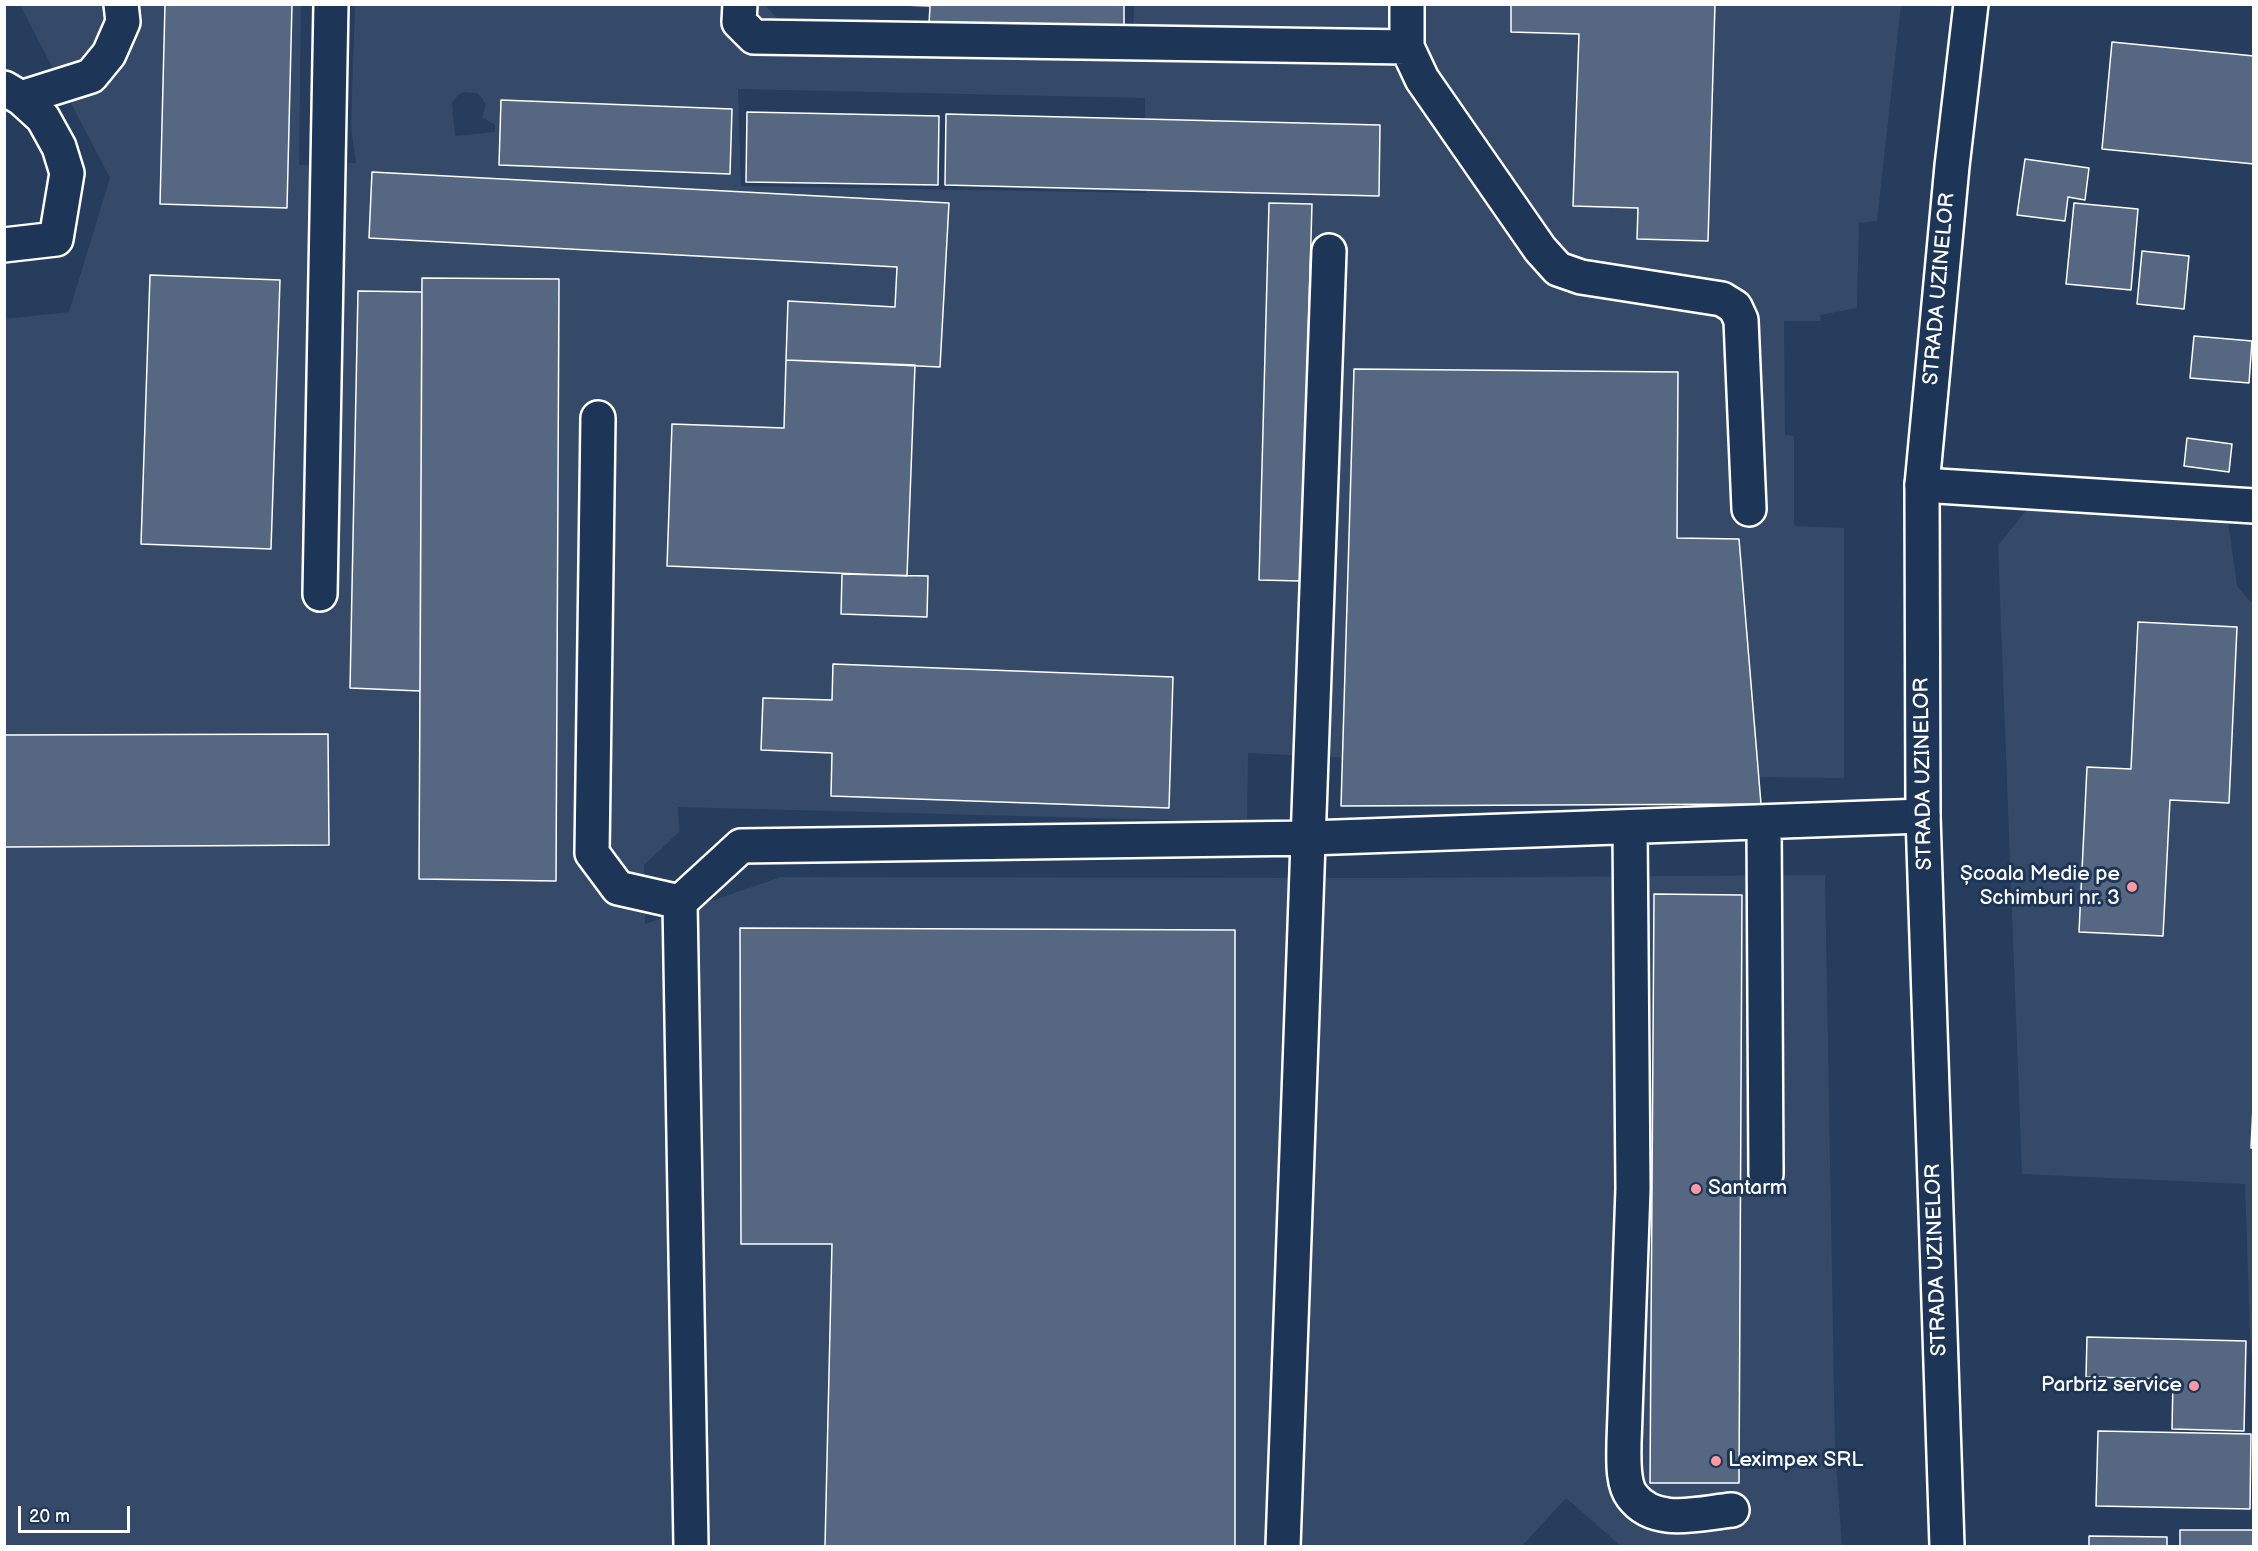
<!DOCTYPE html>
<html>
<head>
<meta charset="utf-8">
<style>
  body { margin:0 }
  #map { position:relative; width:2258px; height:1551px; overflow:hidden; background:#263d5e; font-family:"Balsamiq Sans",sans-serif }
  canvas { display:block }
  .frame { position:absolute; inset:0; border:6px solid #fff; pointer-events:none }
  .scale { position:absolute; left:18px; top:1506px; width:112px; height:27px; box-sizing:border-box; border:3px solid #fff; border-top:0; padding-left:8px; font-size:18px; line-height:21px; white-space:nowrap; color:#fff; -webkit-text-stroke:4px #1d3557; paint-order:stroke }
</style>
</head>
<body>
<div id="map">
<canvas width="2258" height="1551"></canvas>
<div class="frame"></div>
<div class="scale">20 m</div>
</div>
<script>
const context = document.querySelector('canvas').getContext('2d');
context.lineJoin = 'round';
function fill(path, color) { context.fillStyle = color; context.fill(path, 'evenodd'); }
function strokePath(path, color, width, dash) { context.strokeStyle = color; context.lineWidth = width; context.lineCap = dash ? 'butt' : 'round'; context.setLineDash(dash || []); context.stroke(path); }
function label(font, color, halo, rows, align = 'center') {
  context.font = font + ' "Balsamiq Sans",sans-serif'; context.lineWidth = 6; context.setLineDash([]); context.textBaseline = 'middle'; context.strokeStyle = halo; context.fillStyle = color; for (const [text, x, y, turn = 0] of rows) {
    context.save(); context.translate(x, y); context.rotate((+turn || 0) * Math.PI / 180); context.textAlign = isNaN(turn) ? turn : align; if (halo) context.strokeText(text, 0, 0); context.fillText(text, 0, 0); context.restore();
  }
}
fill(new Path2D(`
  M764 4 788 30 1133 37 1134 4 1901 5 1877 221 1859 223 1857 308 1820 315 1821 321H1784L1785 435 1794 436V526L1844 528V778L1742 777 1248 753 1247 822 678 807 679 832 644 865 645 924 781 877 1383 878 1825 875 1835 1447 1842 1546H1621L1566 1498 1522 1546H5L4 319 69 312 110 178 20 5H301L299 165 356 163 351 128 355 5ZM738 89 1145 98 1146 193 741 186ZM464 92 477 93 482 98 486 105 482 117 495 125V132L455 136 452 103 458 95Z
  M2030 506 2227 514 2237 586 2250 601H2254L2253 1372 2250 1333 2245 1184 2022 1174 1998 545Z`), '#344a68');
const building = new Path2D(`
  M165 4H292L287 208 160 204Z
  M876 4H1124V28L929 24 930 6Z
  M1511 4H1715L1708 241 1637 239 1638 208 1573 206 1579 34 1511 32Z
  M2112 42 2254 56V164L2102 149Z
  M501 100 732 109 730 174 499 165Z
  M747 112 939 116 938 185 746 182Z
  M946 114 1380 125 1379 196 945 185Z
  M2025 159 2089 168 2085 200 2068 197 2065 221 2017 215Z
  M372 172 949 203 940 367 786 360 788 301 895 307 897 267 369 238Z
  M1269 203 1312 204 1301 581 1259 580Z
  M2074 203 2138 209 2131 290 2066 284Z
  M2142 251 2189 256 2184 309 2137 304Z
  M150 275 280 280 271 549 141 544Z
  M422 278 559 279 556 881 419 879Z
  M358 291 422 292 420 691 350 688Z
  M2194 336 2252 341 2249 383 2190 378Z
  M786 360 915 365 907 576 667 566 672 424 784 428Z
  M1354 369 1678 372 1677 538 1739 539 1761 804 1341 806Z
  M2187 438 2232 444 2229 472 2184 466Z
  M842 574 928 576 927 617 841 614Z
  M2138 622 2237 627 2229 803 2170 800 2163 936 2079 932 2087 767 2131 769Z
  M833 664 1173 677 1169 808 831 796 832 753 761 750 763 698 832 700Z
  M328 734 329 845 4 847V735Z
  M1654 894 1742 895 1739 1483H1650Z
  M740 928 1235 930V1546H825L832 1244H741Z
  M2254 1087V1148H2251Z
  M2087 1337 2246 1341 2244 1431 2172 1429 2173 1379 2086 1377Z
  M2098 1431 2251 1434 2250 1509 2096 1506Z
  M2180 1530H2254V1546H2180Z
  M2089 1536 2167 1537V1546H2089Z`);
fill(building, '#556781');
strokePath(building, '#fff', 1.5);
const minor = new Path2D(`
  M740 4 739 22 754 37 1407 47
  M1407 4V47L1422 79 1540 249 1558 269 1581 277 1722 299 1735 307 1741 320 1749 509
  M4 88 21 98 43 118 59 147 67 173 56 239 4 245
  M21 98 91 76 109 54 123 22 121 4
  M598 418 592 853 618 888 680 902
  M1922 485 2254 506
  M320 594 331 4
  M1764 823 1766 1174
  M1630 828 1633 1189 1624 1442C1624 1458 1622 1483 1632 1496 1655 1527 1700 1513 1732 1510
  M691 1546 680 902 741 846 1309 838 1923 816
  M1283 1546 1329 251`);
const major = new Path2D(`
  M1947 1546 1923 816 1922 485 1952 166 1971 4`);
strokePath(minor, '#fff', 38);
strokePath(major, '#fff', 38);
strokePath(minor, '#1d3557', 33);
strokePath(major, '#1d3557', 33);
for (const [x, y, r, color] of [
  [2132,887,6,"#ff9aa2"],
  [1696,1189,6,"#ff9aa2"],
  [2194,1386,6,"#ff9aa2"],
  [1716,1461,6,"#ff9aa2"]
]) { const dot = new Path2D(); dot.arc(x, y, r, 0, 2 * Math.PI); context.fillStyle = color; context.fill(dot); strokePath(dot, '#1d3557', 2); }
label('21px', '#fff', '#1d3557', [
  ["STRADA UZINELOR",1940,289,-85],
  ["STRADA UZINELOR",1924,774,-91],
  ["STRADA UZINELOR",1937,1260,-92]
]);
label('21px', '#fff', '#1d3557', [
  ["Școala Medie pe",2120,875],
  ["Schimburi nr. 3",2120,899],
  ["Santarm",1708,1189,"left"],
  ["Parbriz service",2182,1386],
  ["Leximpex SRL",1728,1461,"left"]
], 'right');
</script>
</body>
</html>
